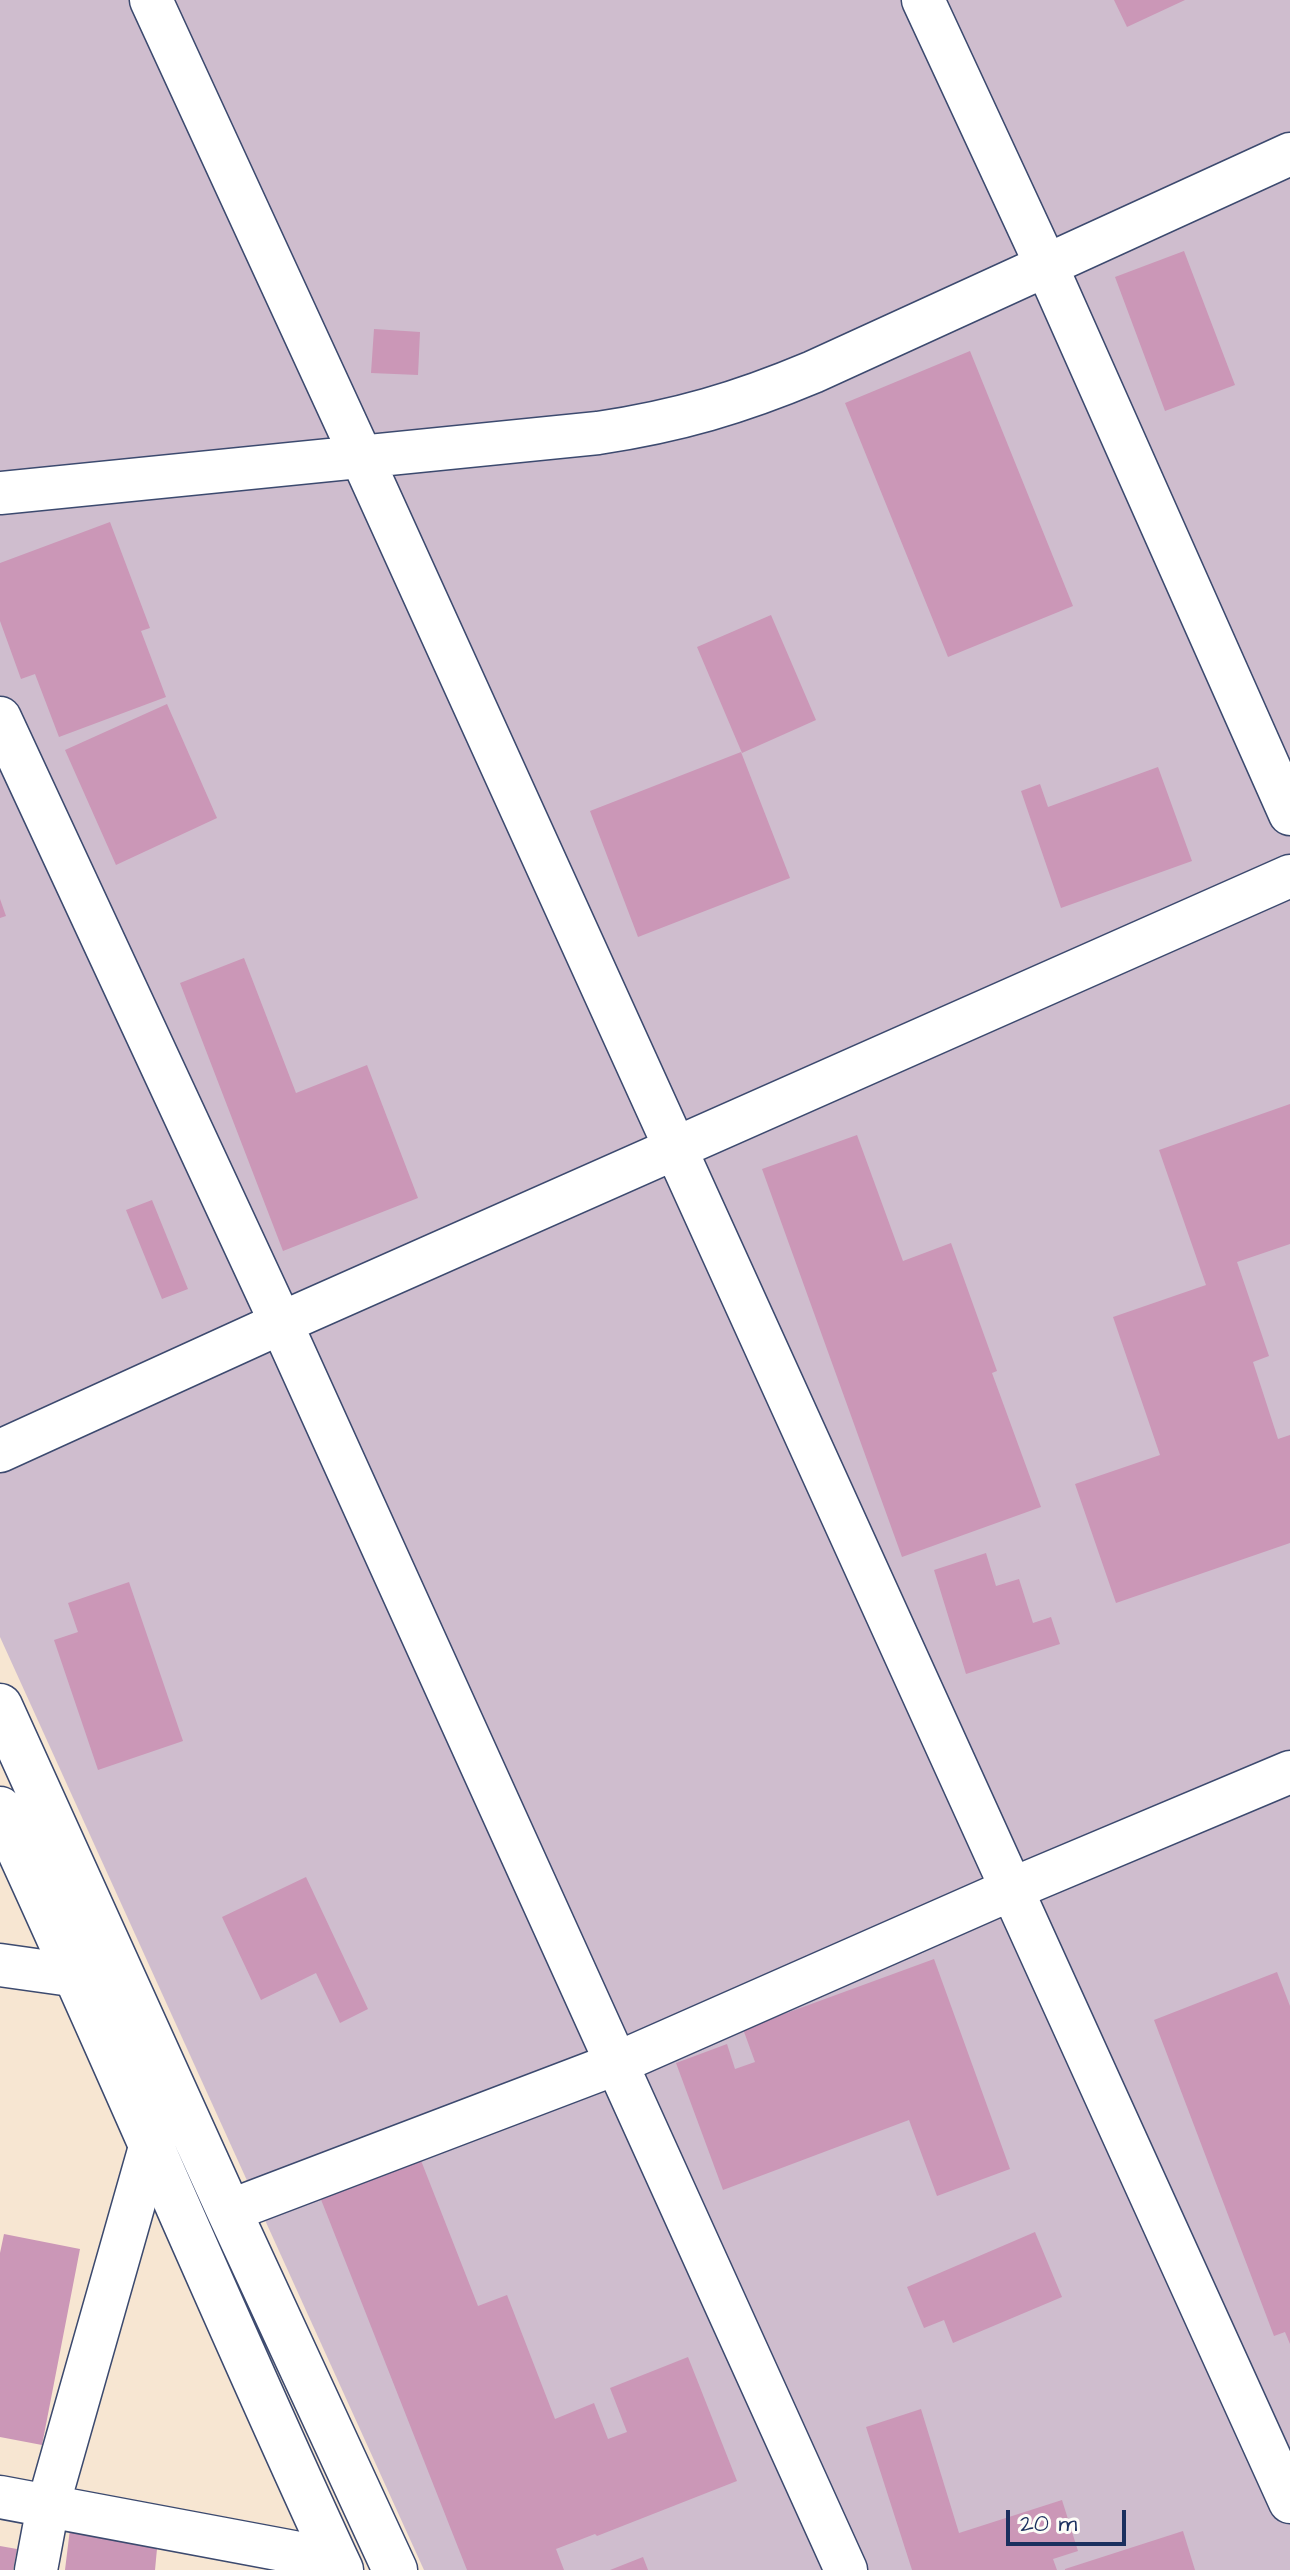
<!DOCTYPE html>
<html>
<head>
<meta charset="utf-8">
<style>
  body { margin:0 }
  #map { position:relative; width:1290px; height:2570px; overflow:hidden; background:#f7e6d2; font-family:"Architects Daughter",sans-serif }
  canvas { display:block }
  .scale { position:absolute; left:1006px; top:2510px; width:120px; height:36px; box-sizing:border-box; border:4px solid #1b2f5e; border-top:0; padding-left:10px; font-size:24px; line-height:28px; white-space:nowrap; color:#1b2f5e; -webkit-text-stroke:6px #fdfcf7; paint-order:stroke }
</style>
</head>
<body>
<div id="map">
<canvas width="1290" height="2570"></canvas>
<div class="scale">20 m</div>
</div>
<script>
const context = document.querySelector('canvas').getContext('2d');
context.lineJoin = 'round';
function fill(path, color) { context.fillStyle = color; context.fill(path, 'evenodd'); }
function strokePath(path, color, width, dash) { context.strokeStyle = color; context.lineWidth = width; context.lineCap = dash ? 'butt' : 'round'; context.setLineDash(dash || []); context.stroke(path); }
fill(new Path2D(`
  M0 0H1290V2570H424L0 1637Z`), '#cfbdce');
fill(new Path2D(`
  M1114 0H1185L1127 27Z
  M1184 251 1235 385 1165 411 1115 277Z
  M374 329 420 332 418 375 371 373Z
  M970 351 1073 606 948 657 845 403Z
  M110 522 150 628 141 631 166 697 59 737 35 674 21 679 0 621V563Z
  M771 615 816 720 742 753 697 647Z
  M167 704 217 818 116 865 65 750Z
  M741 752 790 878 638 937 590 811Z
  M1158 767 1192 861 1061 908 1021 791 1040 784 1048 807Z
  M0 899 6 916 0 918Z
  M244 958 296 1093 367 1065 418 1198 283 1251 180 983Z
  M1290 1104V1244L1237 1262 1269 1356 1253 1362 1278 1439 1290 1435V1543L1116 1603 1075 1484 1160 1455 1113 1317 1206 1285 1159 1150Z
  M857 1135 903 1261 951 1243 997 1371 992 1373 1041 1507 902 1557 762 1169Z
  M152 1200 188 1289 162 1299 126 1210Z
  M986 1553 996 1586 1019 1579 1033 1623 1051 1617 1060 1644 966 1674 934 1570Z
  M129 1582 183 1741 98 1770 54 1640 78 1632 68 1603Z
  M306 1877 368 2009 340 2023 316 1973 261 2000 222 1917Z
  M934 1959 1010 2169 937 2196 909 2120 723 2190 676 2063 727 2044 735 2069 755 2062 743 2029Z
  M1277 1972 1290 2006V2344L1285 2332 1274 2336 1154 2020Z
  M420 2158 478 2306 507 2295 555 2419 594 2403 608 2439 627 2432 610 2388 688 2357 737 2481 597 2536 595 2534 556 2549 564 2570H467L320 2197Z
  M1035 2232 1062 2297 953 2343 944 2320 924 2328 907 2287Z
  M4 2234 80 2249 42 2445 0 2437V2253Z
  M921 2409 959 2533 1062 2500 1078 2551 1053 2559 1057 2570H912L866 2427Z
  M70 2529 158 2538 155 2570H65Z
  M1183 2531 1195 2570H1065V2569Z
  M0 2546 17 2549 13 2570H0Z
  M643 2557 648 2570H610Z`), '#cb97b7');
const minor = new Path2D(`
  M151 0 361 456 1290 2502
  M923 0 1046 265 1290 814
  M0 493 598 433C678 421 739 403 813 372L1290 154
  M0 718 281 1323 846 2570
  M0 1451 281 1323 1290 876
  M0 1965 78 1976
  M229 2211 615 2064 1012 1889 1290 1772
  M0 2497 336 2560
  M36 2570 48 2506 150 2147`);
const major = new Path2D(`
  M0 1706 229 2211 395 2570
  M0 1809C117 2061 224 2318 341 2570`);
strokePath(minor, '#3c4a6f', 45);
strokePath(major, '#3c4a6f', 47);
strokePath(minor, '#fff', 42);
strokePath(major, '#fff', 44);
</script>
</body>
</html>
